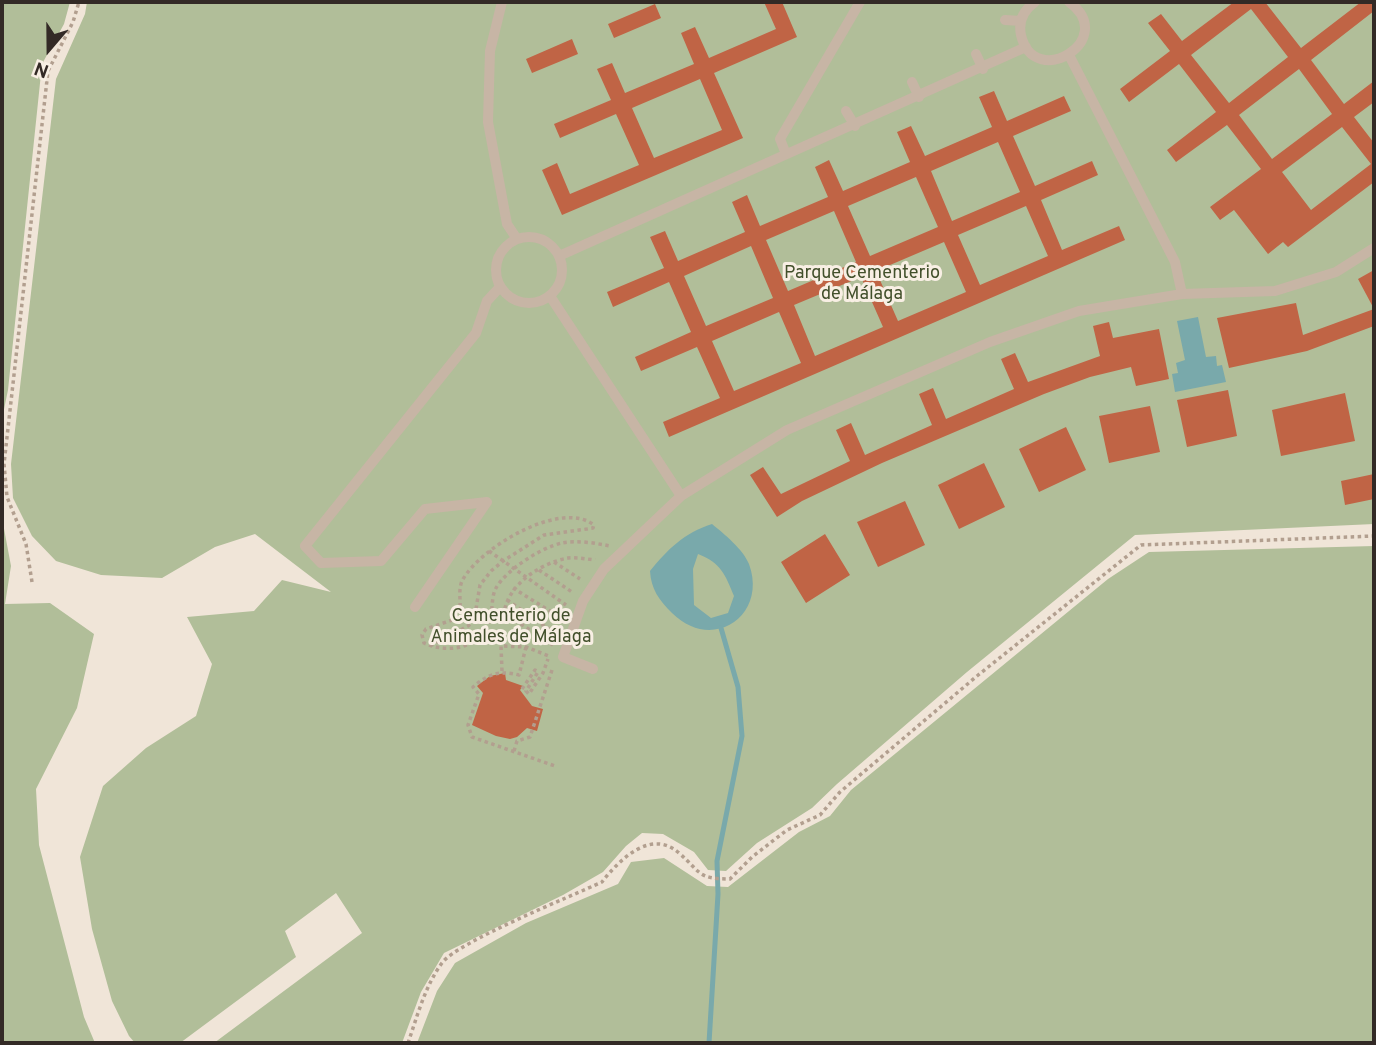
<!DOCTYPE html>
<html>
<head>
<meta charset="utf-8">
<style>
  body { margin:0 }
  #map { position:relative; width:1376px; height:1045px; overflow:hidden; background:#f0e5d8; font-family:Overpass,sans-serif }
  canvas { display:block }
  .frame { position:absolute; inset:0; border:4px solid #332a26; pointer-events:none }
  .north { position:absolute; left:14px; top:14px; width:70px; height:70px; -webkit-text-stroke:5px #f8efe4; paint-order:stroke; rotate:200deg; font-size:19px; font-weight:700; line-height:28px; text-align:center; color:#332a26 }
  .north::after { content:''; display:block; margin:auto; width:24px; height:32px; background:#332a26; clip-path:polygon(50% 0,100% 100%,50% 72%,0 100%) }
</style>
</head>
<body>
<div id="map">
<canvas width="1376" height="1045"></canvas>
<div class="frame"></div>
<div class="north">N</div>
</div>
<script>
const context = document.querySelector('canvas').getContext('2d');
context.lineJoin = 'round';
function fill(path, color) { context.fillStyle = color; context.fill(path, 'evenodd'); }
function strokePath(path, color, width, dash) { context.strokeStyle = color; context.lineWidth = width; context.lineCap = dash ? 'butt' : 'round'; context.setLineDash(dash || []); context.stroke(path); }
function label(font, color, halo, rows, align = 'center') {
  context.font = font + ' Overpass,sans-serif'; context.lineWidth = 6; context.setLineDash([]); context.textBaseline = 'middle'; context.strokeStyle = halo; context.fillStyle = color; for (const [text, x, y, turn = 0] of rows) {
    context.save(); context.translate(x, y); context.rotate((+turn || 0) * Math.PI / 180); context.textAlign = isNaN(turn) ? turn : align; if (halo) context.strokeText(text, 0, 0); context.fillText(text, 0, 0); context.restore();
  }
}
fill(new Path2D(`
  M2 2H70L64 24 42 64 8 390 2 419Z
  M87 2H1374V524L1135 535 967 672 837 784 812 808 757 843 726 871 708 870 694 852 663 834 642 833 626 846 603 872 563 895 444 953 421 992 402 1043H214L362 933 336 893 285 931 296 957 180 1043H135L129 1036 112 1001 92 929 80 857 103 786 146 748 196 716 212 664 187 617 254 611 282 580 331 592 255 534 215 547 162 578 101 575 56 561 32 536 13 498 11 464 56 79 85 14Z
  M2 518 11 566 5 604 50 603 94 634 77 708 36 789 39 845 84 1017 95 1043H2Z
  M1374 546V1043H417L437 991 455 963 526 923 618 884 631 862 664 858 707 886 728 887 799 832 830 816 851 790 1108 579 1149 552Z`), '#b1be99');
fill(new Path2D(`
  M1198 317 1206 357 1216 356 1217 366 1222 365 1226 382 1175 392 1172 374 1178 373 1176 363 1185 360 1177 321Z
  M712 524C724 534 743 549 749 564 768 616 712 653 672 613 659 600 651 589 650 571 668 549 684 533 712 524ZM698 554C721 563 725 574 734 596L728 613 711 618 694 605 693 569Z`), '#79a9ab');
strokePath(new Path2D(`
  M709 1043 718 894 717 861 742 736 738 687 721 628`), '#79a9ab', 5);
fill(new Path2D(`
  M764 2H782L797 37 714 73 743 138 562 215 542 170 557 163 570 194 639 165 616 114 560 138 554 124 611 100 597 69 612 63 625 93 694 64 681 33 695 27 709 58 776 29ZM700 79 722 130 654 158 632 108Z
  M1234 2H1265L1301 48 1361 2H1374V11L1311 60 1344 104 1374 81V102L1354 117 1374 143V182L1288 247 1283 242 1268 254 1234 210 1220 220 1210 207 1261 169 1227 125 1176 162 1167 150 1216 112 1179 64 1129 102 1120 89 1170 51 1148 23 1161 14 1182 41ZM1251 9 1288 57 1229 103 1191 55ZM1299 69 1332 114 1272 159 1239 115ZM1342 127 1371 164 1311 210 1282 172Z
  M655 4 661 18 614 38 608 24Z
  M572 39 578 54 532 73 526 59Z
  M994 91 1007 121 1064 96 1071 111 1013 136 1035 186 1092 161 1098 175 1041 200 1062 250 1119 226 1125 240 669 437 663 422 720 398 697 347 641 371 635 357 691 332 669 282 613 307 607 292 664 268 650 237 665 231 678 261 745 232 732 202 747 195 760 226 828 197 815 167 829 160 843 191 910 162 897 132 911 126 925 156 992 127 979 97ZM998 142 1020 192 952 221 931 171ZM916 177 938 227 870 256 848 206ZM1026 206 1048 256 980 285 958 235ZM834 211 856 262 788 291 766 240ZM944 242 966 292 898 321 876 271ZM751 246 773 298 706 326 684 276ZM861 277 883 327 815 356 794 305ZM779 312 801 363 734 391 712 341Z
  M1374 270V326L1307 351 1229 368 1217 318 1296 303 1303 335 1374 309 1358 279Z
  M1109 322 1113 338 1159 329 1169 379 1136 386 1131 367 1090 377 1044 394 882 463 802 501 777 517 750 475 763 467 781 494 850 461 836 430 851 423 865 455 932 425 919 394 933 388 946 419 1014 389 1001 359 1015 353 1028 382 1100 356 1093 326Z
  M1228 390 1237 436 1187 447 1177 400Z
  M1345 393 1355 441 1281 456 1272 410Z
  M1150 406 1160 452 1109 463 1099 416Z
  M1066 427 1086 470 1039 492 1019 449Z
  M984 463 1005 507 959 529 938 485Z
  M1374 474V499L1345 505 1341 481Z
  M905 501 925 545 878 567 857 522Z
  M825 534 850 575 806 603 781 562Z
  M505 673 506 680 523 686 520 690 532 706 543 709 537 731 527 728 517 737 510 739 496 736 472 725 483 693 477 686 490 676Z`), '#c06445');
strokePath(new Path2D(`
  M489 551 566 605
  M554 562 580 579
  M539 570 572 592
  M32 582 26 544 7 497 4 464 48 71 73 22 79 2
  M513 588 561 618
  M507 600 556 634
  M553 645 504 613C508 584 541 563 568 558 576 557 586 559 595 560
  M430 646 468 626 474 621 480 585 491 571 503 561 544 535 587 529 593 528 594 525C561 499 479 548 462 581 457 593 463 606 458 618L426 629 422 635 424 643C448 654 481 649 490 619 493 610 491 597 496 588 506 570 542 547 562 543 577 540 595 543 610 546
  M526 647 519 675C499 670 488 674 473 687L479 694 468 725 472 737 555 766
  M502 671 501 646 526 647 549 656
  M522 689 535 670 538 672 526 691 529 694 543 673 548 659
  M514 751 517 741 530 737 553 667
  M408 1043C417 1017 425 986 442 963 457 942 572 896 602 882 619 860 651 828 679 853 701 872 697 879 730 879L752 857 787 830 820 815 840 792 977 676 1141 545 1374 536`), '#b29f8f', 3.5, [3.5, 3.5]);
strokePath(new Path2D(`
  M502 2 490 51 488 122 507 224 517 239
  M1035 2C1024 10 1018 21 1021 35 1034 92 1120 39 1069 2
  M1005 20 1021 21
  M976 54 983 69
  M1069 55 1175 262 1182 294
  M912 82 919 97
  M846 111 855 126
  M786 154 780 139 860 2
  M496 270a33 33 0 1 1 66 0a33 33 0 1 1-66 0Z
  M559 256 1026 47
  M550 296 681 496 787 430 990 342 1079 311 1182 294 1275 291 1336 272 1374 248
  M415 607 487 502 425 509 381 561 321 563 305 546 476 333 487 301 500 287
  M593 669 563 657 583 601 604 569 681 496`), '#c7b5a5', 10);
label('18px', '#42502b', '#f8efe4', [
  ["Parque Cementerio",862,274],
  ["de Málaga",862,295],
  ["Cementerio de",511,617],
  ["Animales de Málaga",511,638]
]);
</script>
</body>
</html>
